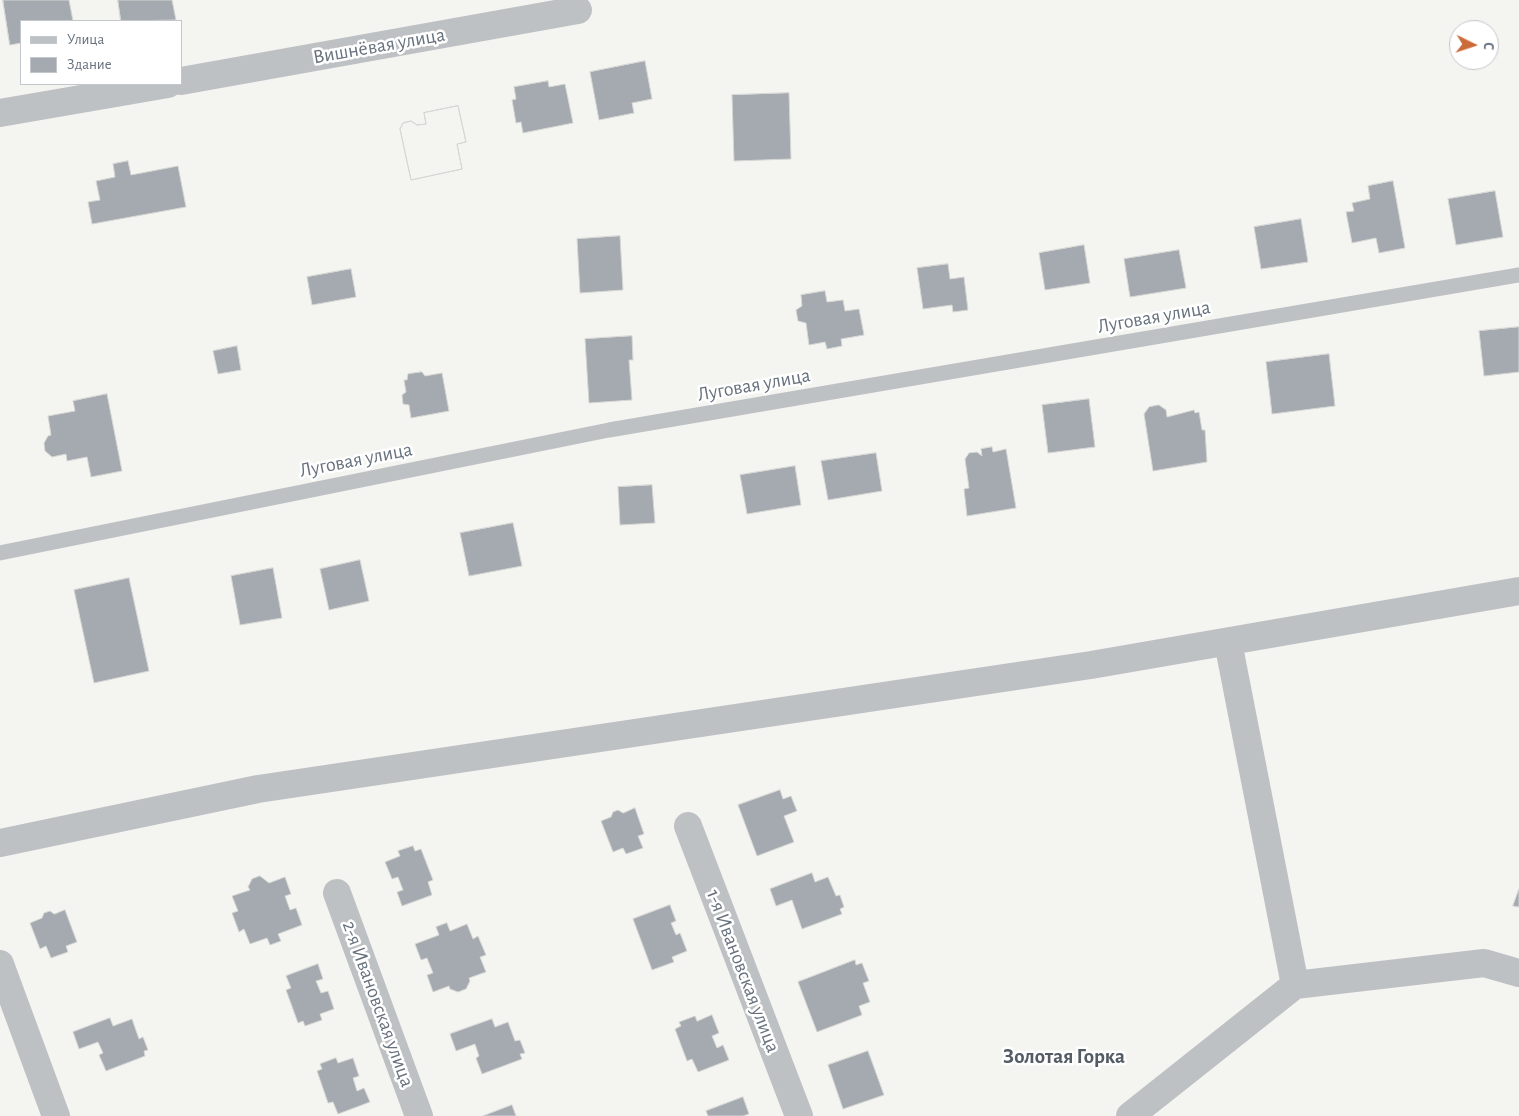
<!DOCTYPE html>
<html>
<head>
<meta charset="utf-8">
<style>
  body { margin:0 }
  #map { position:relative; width:1519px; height:1116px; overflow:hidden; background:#f4f4f1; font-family:"Alegreya Sans",sans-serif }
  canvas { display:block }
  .legend { position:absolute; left:20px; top:20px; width:162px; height:65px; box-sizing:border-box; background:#fff; border:1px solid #c2c7cb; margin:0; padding:6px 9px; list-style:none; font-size:15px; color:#67727e }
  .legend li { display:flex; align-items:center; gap:10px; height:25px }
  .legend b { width:25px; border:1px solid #c2c7cb }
  .north { position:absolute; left:1449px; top:20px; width:50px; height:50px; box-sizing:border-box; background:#fff; border:1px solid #c2c7cb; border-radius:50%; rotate:94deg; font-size:14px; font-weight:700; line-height:20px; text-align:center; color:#67727e }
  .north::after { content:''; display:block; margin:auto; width:18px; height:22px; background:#cc6b3a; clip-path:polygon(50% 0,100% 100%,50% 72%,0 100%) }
</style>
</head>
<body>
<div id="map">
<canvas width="1519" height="1116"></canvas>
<ul class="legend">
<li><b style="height:6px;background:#bec1c4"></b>Улица</li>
<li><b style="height:14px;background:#a4aaaf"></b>Здание</li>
</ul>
<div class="north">С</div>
</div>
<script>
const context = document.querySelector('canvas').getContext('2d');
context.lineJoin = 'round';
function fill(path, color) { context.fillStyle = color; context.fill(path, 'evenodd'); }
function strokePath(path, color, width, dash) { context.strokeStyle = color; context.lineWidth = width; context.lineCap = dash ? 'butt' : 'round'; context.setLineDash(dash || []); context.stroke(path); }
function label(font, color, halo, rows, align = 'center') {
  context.font = font + ' "Alegreya Sans",sans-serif'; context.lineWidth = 5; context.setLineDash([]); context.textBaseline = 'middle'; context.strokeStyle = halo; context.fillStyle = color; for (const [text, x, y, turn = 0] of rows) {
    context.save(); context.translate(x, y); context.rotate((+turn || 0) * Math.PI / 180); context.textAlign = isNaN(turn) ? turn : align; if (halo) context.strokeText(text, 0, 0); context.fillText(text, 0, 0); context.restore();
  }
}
const building = new Path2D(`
  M3 0H69L73 21H21V43L10 45Z
  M118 0H172L176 20 121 21Z
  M645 61 652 99 632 103 634 113 599 120 590 72Z
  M548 81 549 87 565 84 573 123 523 133 521 122 516 123 512 100 516 99 514 87Z
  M789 93 791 159 734 161 732 95Z
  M458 106 466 142 457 144 462 169 411 180 400 129 403 123 411 121 417 125 426 124 424 113Z
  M458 106 466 142 457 144 462 169 411 180 400 129 403 123 411 121 417 125 426 124 424 113Z
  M128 161 131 175 178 166 186 207 92 224 88 202 100 200 96 181 115 177 113 164Z
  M1393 181 1405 248 1379 253 1376 238 1352 243 1346 212 1354 211 1352 203 1370 199 1368 186Z
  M1495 191 1503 237 1456 245 1448 199Z
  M1301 219 1308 262 1261 269 1254 227Z
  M620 236 623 290 580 293 577 239Z
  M1084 245 1090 283 1045 290 1039 253Z
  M1179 250 1186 288 1130 297 1124 259Z
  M948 264 950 279 964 277 968 310 953 312 952 305 923 309 917 268Z
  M351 269 356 297 312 305 307 277Z
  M825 291 827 302 843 300 845 311 859 309 864 335 841 339 842 346 827 349 825 342 809 345 806 323 798 321 796 310 802 306 801 295Z
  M1519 327V372L1484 376 1479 331Z
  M632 336 633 360H629L632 400 589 403 585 339Z
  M237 346 241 370 218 374 213 351Z
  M1329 354 1335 406 1272 414 1266 362Z
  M422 372 425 376 442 373 449 411 411 418 409 405 403 404 402 395 406 392 404 380H407L408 374Z
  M107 394 122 471 91 477 87 457 67 461 66 454 52 457 45 451 44 443 48 436 51 435 48 416 75 411 73 401Z
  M1089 399 1095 447 1048 453 1042 405Z
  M1159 405 1166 410 1167 417 1194 410 1195 413 1199 412 1202 430H1205L1207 462 1153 471 1144 414 1149 407Z
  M992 447 993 452 1006 449 1016 508 967 516 964 489 969 488 965 459 969 453 977 452 982 456 981 449Z
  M876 453 882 491 828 500 821 461Z
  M795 466 801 505 747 514 740 475Z
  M652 485 655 523 620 525 618 487Z
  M513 523 522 566 469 576 460 533Z
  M360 560 369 601 329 610 320 569Z
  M273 568 282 618 240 625 231 576Z
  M129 578 149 671 94 683 74 590Z
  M780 790 783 799 791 796 797 811 784 816 794 842 757 856 738 805Z
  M635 808 644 834 638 836 643 848 626 854 623 848 613 852 601 821 611 817 613 812 618 810 623 813Z
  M413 846 415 851 421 849 433 880 428 882 432 895 402 906 397 892 403 890 398 877 392 879 385 862 400 856 398 851Z
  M812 873 815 882 828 877 836 896 840 895 844 907 840 909 842 914 802 929 792 900 776 906 770 889Z
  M260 876 269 883 285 877 291 894 285 896 290 910 296 908 302 925 278 934 281 941 270 945 267 938 250 944 244 929 239 932 232 913 238 911 232 896 250 890 248 887 252 879Z
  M1519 889V907L1513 906Z
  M670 905 676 921 671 923 676 935 680 933 687 951 672 957 674 962 652 970 633 919Z
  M65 910 77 942 66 946 68 952 51 958 46 946 40 949 30 923 42 918 44 913 50 911 54 914Z
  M447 923 450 931 467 924 473 939 478 936 486 955 480 957 486 972 469 978 470 981 466 989 458 992 450 989 449 986 433 992 427 975 433 973 427 958 421 960 415 944 439 935 436 927Z
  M855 960 856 965 862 963 869 981 863 983 870 1002 859 1006 862 1015 817 1032 798 982Z
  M318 964 323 979 316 981 321 993 328 991 334 1009 320 1014 322 1020 305 1026 303 1021 298 1023 286 990 291 988 286 976Z
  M712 1015 719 1033 712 1036 717 1048 723 1045 729 1060 698 1072 692 1059 687 1061 675 1029 681 1026 679 1022 695 1016 697 1021Z
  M110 1018 113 1026 132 1019 139 1039 143 1037 148 1050 144 1051 145 1056 106 1071 99 1055 103 1053 98 1042 79 1049 73 1032Z
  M492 1019 495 1027 508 1022 515 1041 520 1040 525 1053 520 1054 522 1059 482 1074 476 1058 479 1056 475 1044 456 1051 450 1034Z
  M868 1051 884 1095 843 1109 828 1065Z
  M336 1058 338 1063 353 1058 359 1076 353 1078 357 1091 364 1088 370 1102 338 1114 333 1102 328 1103 317 1071 322 1069 320 1064Z
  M743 1097 749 1114 743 1116H708L706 1111Z
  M512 1105 516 1116H483Z`);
fill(building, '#a4aaaf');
strokePath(building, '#d6d6d4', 1);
strokePath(new Path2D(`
  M0 553 609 430 1519 275`), '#bec1c4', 15);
strokePath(new Path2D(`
  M181 81 578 10
  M0 113 168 84
  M1228 642 1295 985
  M688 826 799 1116
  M0 843 258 789 1091 665 1519 591
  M337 893 419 1116
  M0 964 56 1116
  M1295 985 1484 963 1519 973
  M1130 1116 1295 985`), '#bec1c4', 28);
label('20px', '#67727e', '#fff', [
  ["Вишнёвая улица",379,46,-10],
  ["Луговая улица",1154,317,-10],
  ["Луговая улица",754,385,-10],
  ["Луговая улица",356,460,-11],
  ["1-я Ивановская улица",743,971,69],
  ["2-я Ивановская улица",378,1004,70]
]);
label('bold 21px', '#545c65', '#fff', [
  ["Золотая Горка",1064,1057]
]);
</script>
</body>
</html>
